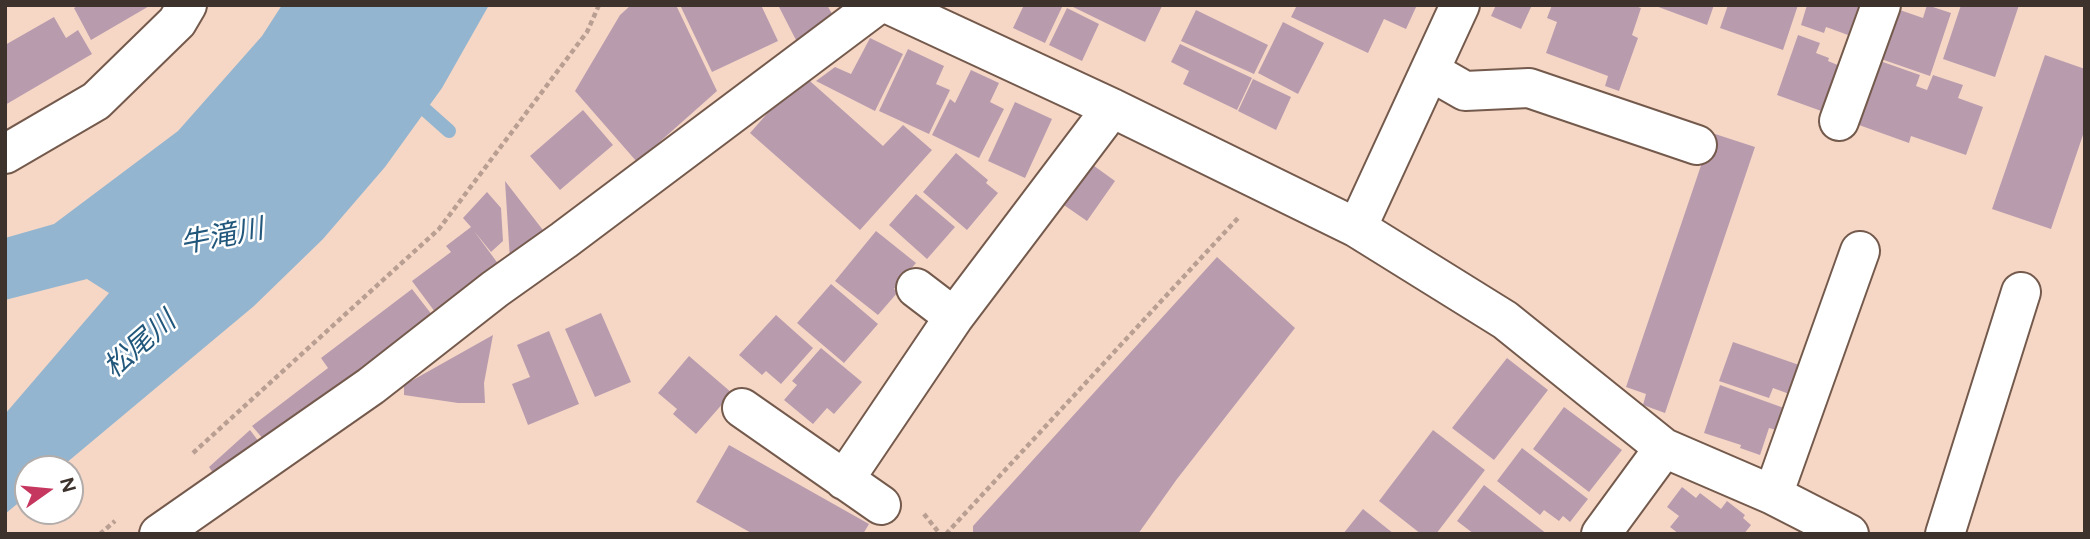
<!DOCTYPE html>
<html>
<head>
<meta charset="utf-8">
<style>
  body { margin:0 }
  #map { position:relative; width:2090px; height:539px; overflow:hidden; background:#f6d7c6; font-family:Figtree,sans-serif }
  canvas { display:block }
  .frame { position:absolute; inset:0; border:7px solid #3e322c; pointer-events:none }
  .north { position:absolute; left:14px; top:455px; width:70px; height:70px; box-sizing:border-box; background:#fff; border:2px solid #b2adab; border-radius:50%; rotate:75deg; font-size:19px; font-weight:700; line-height:28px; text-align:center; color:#3e322c }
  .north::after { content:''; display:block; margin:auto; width:24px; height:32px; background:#c5375f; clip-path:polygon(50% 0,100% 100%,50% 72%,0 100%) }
</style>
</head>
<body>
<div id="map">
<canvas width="2090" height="539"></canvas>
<div class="frame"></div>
<div class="north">N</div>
</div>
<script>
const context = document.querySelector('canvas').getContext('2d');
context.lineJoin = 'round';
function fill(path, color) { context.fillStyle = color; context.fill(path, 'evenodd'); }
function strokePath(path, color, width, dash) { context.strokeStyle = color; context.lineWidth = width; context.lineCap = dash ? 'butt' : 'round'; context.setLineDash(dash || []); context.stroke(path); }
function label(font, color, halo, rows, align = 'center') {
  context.font = font + ' Figtree,"Noto Sans JP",sans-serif'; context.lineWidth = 5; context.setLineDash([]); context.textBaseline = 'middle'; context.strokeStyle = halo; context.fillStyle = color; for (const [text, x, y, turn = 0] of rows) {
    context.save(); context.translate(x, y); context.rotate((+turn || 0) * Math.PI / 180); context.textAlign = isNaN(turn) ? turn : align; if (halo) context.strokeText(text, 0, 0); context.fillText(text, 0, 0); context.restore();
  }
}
fill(new Path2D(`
  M282 5H489L442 88 385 167 323 239 254 306 59 469H28V495L5 514V414L109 293 87 279 5 300V238L54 224 178 131 262 36Z`), '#94b5cf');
strokePath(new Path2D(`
  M413 99 449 131`), '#94b5cf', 14);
fill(new Path2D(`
  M79 5H151L91 40 74 8Z
  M631 5H676L717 91 637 162 575 91 620 15Z
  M680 5H761L778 41 712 72Z
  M778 5H827L836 21 797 42Z
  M1024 5H1063L1045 43 1013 28Z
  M1074 5H1159L1162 6 1145 42 1073 7Z
  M1297 5H1417L1406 29 1384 19 1368 53 1291 17Z
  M1496 5H1532L1521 29 1491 16Z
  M1552 5H1632L1641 8 1632 35 1638 38 1619 91 1605 86 1608 76 1546 53 1557 22 1547 18Z
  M1653 5H1714L1707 25Z
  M1728 5H1798L1783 50 1720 28Z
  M1807 5H1859L1848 35 1826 27 1824 33 1801 25Z
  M1927 5 1951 13 1930 76 1881 59 1897 9 1923 18Z
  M1961 5H2019L1995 77 1943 59Z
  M1067 8 1099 24 1082 61 1049 45Z
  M1196 10 1268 45 1254 74 1181 41Z
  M54 17 66 38 78 30 92 54 5 105V45Z
  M1283 22 1324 43 1298 94 1258 73Z
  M1798 35 1820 43 1816 53 1829 58 1828 61 1840 66 1824 112 1777 95Z
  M870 38 903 54 875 111 816 81 835 67 851 74Z
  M1180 44 1252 78 1237 110 1183 84 1189 71 1171 62Z
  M908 49 944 66 936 84 950 90 929 134 879 111Z
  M2045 55 2085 69V129L2051 229 1992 209Z
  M1880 61 1920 75 1916 86 1927 90 1923 100 1933 75 1963 85 1958 98 1983 107 1966 155 1911 136 1909 143 1859 125Z
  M971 70 999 83 990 102 1004 109 979 158 932 135 950 99 955 103Z
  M802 74 883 146 903 125 932 150 860 230 750 133Z
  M1253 79 1291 97 1276 130 1238 111Z
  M1015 102 1052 119 1025 178 988 161Z
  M583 110 613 145 560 190 530 156Z
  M1712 133 1755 147 1665 413 1643 405 1646 394 1626 387Z
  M956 153 988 180 986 183 998 193 967 230 923 192Z
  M1090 163 1115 181 1087 221 1061 203Z
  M505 181 546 234 510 260Z
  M487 192 501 208 503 241 491 252 474 231 502 269 438 316 412 281 451 252 446 246 471 227 463 218Z
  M916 194 955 227 927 259 889 225Z
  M876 231 916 263 894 289 898 292 878 315 835 281Z
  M1217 257 1295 328 1177 479 1138 534H973V526Z
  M831 284 878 324 844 363 797 323Z
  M412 289 436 320 270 447 252 426 328 368 321 358Z
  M601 313 631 382 595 397 565 329Z
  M776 315 813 348 781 384 766 371 762 375 739 355Z
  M549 331 579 404 528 425 512 384 530 377 517 345Z
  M493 335 484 383 485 403H458L404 395V385Z
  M1733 342 1802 366 1792 395 1773 388 1769 398 1719 381Z
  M821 348 862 382 834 414 827 408 813 424 784 400 797 385 792 381Z
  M689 356 732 393 696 434 673 414 677 409 658 393Z
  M1507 358 1548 390 1494 460 1452 428Z
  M1720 385 1784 408 1776 430 1769 428 1760 455 1740 448 1741 445 1704 433Z
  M1564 407 1622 450 1589 492 1533 449Z
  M250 430 266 451 220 483 209 467Z
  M1433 430 1485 470 1436 534H1421L1379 501Z
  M729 445 869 524 863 534H753L696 502Z
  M1522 448 1588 499 1570 522 1563 516 1559 521 1544 510 1540 515 1497 481Z
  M1484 485 1547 534H1474L1457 521Z
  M1682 487 1696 498 1700 493 1721 509 1727 501 1745 515 1743 518 1751 525 1744 534H1679L1670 527 1679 516 1667 507Z
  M1363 509 1394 534H1343Z`), '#b89cae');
const street = new Path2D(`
  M890 5 1112 108 1357 228 1505 320 1664 448 1773 495 1849 534
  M1430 71 1465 91 1529 88 1697 145
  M1839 121 1881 5
  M5 154 96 101 177 22 187 5
  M1357 228 1460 5
  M916 288 954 317
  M742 408 881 505
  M844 480 954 317 1112 108
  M1773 495 1860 251
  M159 534 371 386 495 289 564 240 877 5
  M1601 534 1664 448
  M1945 534 2021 292`);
strokePath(street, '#745a4c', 42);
strokePath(new Path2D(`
  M193 453 439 229 587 32 599 5
  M924 514 940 534
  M100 534 115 521
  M946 534 1238 218`), '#b89f92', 4.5, [5, 3.5]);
strokePath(street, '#fff', 38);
label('italic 28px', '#22577c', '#fff', [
  ["牛滝川",222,237,-11],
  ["松尾川",140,345,-41]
]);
</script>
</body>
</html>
